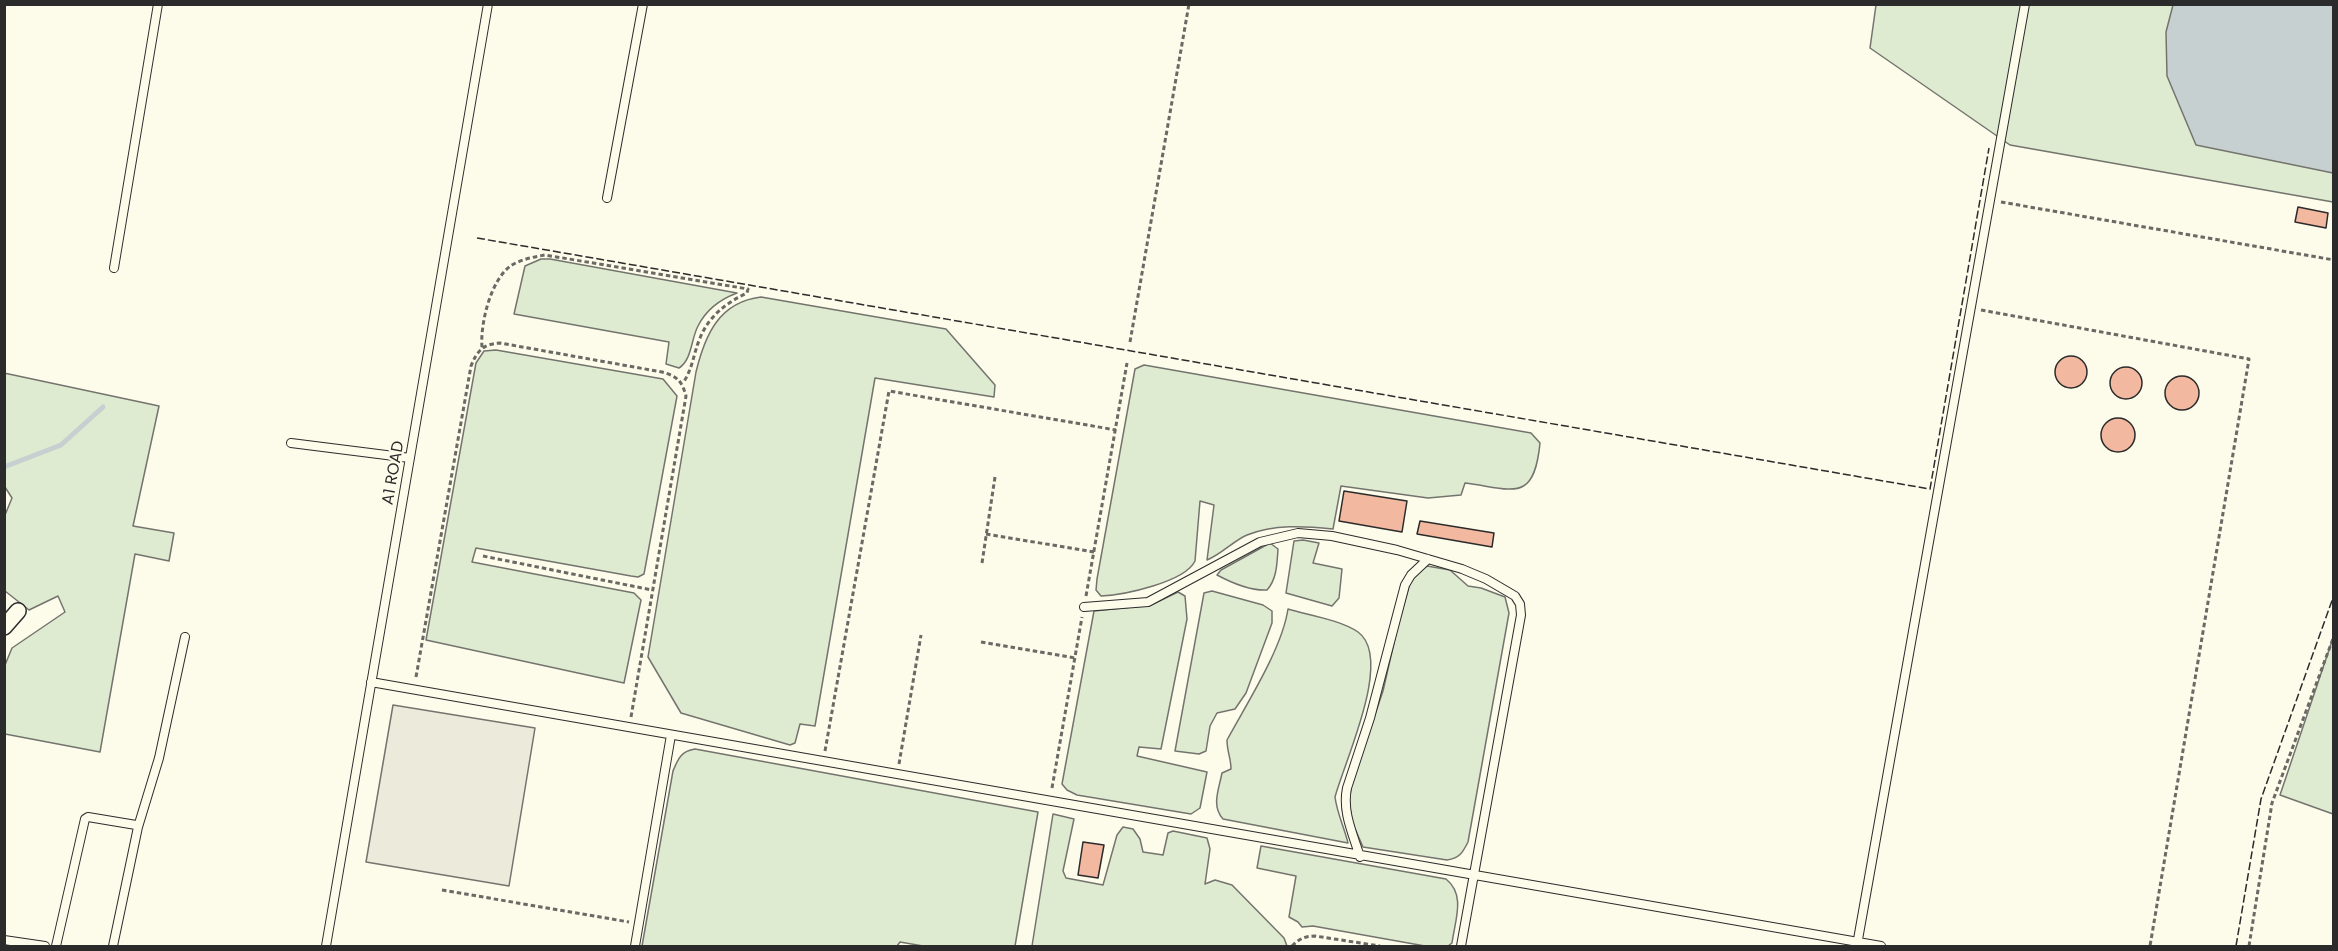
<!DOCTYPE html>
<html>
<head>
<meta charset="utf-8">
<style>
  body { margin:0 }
  #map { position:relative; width:2338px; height:951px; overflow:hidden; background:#fdfbea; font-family:Poppins,sans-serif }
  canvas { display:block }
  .frame { position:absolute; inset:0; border:6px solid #2b2b2b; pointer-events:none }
</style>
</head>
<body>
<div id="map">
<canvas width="2338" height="951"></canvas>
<div class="frame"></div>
</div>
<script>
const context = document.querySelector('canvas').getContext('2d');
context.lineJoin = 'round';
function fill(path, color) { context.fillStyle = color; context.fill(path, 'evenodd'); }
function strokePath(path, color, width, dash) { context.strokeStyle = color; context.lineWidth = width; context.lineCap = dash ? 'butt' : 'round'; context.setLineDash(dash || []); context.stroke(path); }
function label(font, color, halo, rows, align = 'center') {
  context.font = font + ' Poppins,sans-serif'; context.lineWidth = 4.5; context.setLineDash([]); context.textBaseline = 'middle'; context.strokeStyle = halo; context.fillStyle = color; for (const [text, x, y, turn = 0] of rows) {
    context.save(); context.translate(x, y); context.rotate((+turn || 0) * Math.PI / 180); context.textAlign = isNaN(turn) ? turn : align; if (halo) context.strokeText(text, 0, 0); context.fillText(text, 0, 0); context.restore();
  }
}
const green = new Path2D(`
  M1876 5H2333V202L2010 145 1870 48Z
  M541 259H550L737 293C721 299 706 310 698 326 691 339 692 360 679 368L666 364 669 342 514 314 525 266Z
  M761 297 946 329 995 385 994 397 875 378 815 726 800 724 795 743 790 745 681 713 648 657 696 372C705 335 719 302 761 297Z
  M496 350 663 379 677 396 644 574 638 577 631 576 476 548 472 562 634 593 641 600 624 683 426 640 476 363 484 351Z
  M1144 365 1531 433 1540 443C1534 504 1513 489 1465 483L1461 495 1428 498 1341 486 1333 529C1305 526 1274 524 1247 535 1233 541 1222 554 1207 560L1214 505 1200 501 1195 561C1185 582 1124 595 1101 596L1096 590 1097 579 1135 369Z
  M4 373 159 406 133 526 174 533 169 561 135 554 100 752 5 734V665L12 648 65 612 58 596 29 610 5 591V515L12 498 5 487Z
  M1303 540 1319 543 1313 563 1342 569 1339 598 1332 606 1286 593 1294 541Z
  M1270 543 1278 549C1277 563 1277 579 1267 590 1250 591 1232 583 1217 575L1221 570Z
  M1427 566 1450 570 1468 586 1481 588 1505 597 1509 613 1468 842C1463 852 1460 858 1447 860L1363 847 1352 822 1349 801 1352 782 1383 691 1398 625 1410 583 1419 571Z
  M1212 591 1263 605 1272 611V623L1246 693 1235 709 1217 713 1210 726 1206 751 1199 754 1175 751 1204 593Z
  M1178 592 1185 596 1187 619 1161 749 1139 747 1137 756 1207 772 1200 808 1191 814 1077 795 1067 790 1062 784 1094 611 1151 605Z
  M1288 609C1308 615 1341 620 1358 632 1394 658 1344 762 1335 797 1337 813 1344 827 1348 843L1223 819C1211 806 1219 789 1222 773L1231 769C1231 758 1227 752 1227 740 1247 703 1282 649 1288 609Z
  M2333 638V814L2280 795Z
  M695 749 1038 812 1015 946H923L900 942 897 946H642L673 771C678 759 681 751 695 749Z
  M1053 814 1074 819 1063 871 1066 878 1103 885 1117 835 1123 827 1133 829 1140 839 1143 852 1163 855 1168 833 1173 831 1207 838 1210 849 1205 884 1215 880 1232 885 1284 938 1287 946H1032Z
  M1261 846 1446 879C1466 895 1455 920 1452 943L1448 946H1425L1313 926 1302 927 1298 922 1289 917 1296 876 1257 868Z`);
fill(green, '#deebd1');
strokePath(green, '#74746e', 1.5);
const parking = new Path2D(`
  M393 705 535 728 509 886 366 862Z`);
fill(parking, '#eceadb');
strokePath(parking, '#74746e', 1.5);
const water = new Path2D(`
  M2173 5H2333V173L2196 145 2167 76 2166 32Z`);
fill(water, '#c7d0d0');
strokePath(water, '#74746e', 1.5);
strokePath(new Path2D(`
  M4 467 61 445 103 407`), '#c7d0d0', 5);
const building = new Path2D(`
  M2298 207 2328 213 2326 228 2295 222Z
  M2055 372a16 16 0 1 1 32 0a16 16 0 1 1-32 0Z
  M2110 383a16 16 0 1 1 32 0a16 16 0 1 1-32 0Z
  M2165 393a17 17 0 1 1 34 0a17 17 0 1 1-34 0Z
  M2101 435a17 17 0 1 1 34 0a17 17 0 1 1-34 0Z
  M1344 491 1407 501 1402 532 1339 521Z
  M1420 521 1494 533 1492 547 1417 534Z
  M1083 842 1104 845 1098 878 1078 875Z`);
fill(building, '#f2b8a0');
strokePath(building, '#2b2b2b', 1.5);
const service = new Path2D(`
  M607 198 643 4
  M114 268 158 4
  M291 443 410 458
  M1084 607 1148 602 1260 542 1298 533 1332 536 1397 550 1462 569 1486 579 1515 596 1520 604 1521 615 1461 946
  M371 682 1881 946
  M138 827 159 758 185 637
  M1360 857C1353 834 1342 812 1347 788L1370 718 1405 585 1411 575 1428 559
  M4 940 45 946
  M1857 945 2025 4
  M56 946 85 819 88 817 136 825 138 827 113 946
  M326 946 488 4
  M635 946 671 735`);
const minor = new Path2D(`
  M4 627 18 611`);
strokePath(service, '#2b2b2b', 10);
strokePath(minor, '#2b2b2b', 18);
strokePath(new Path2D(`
  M2001 202 2334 260
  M1981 310 2249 359 2150 946
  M1130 342 1189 4
  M482 347C480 324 491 278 512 265 522 259 534 257 545 255L748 289 747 293C726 303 709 316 700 338 693 355 693 368 683 383
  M986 534 1094 552
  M483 556 652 590
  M982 563 995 477
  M1086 596 1127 363
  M981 642 1075 658
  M416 677 471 366C477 351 483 344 500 343L662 372C677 376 682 381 686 396L631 717
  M825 751 889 391 1116 430
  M899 764 921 635
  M1052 788 1082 617
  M442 890 629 922
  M1292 946C1299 939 1305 936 1315 936L1380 946
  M2249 946 2272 803 2334 636`), '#6a6964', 3, [4.5, 3]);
strokePath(service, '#fdfbea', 8);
strokePath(minor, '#fdfbea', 15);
strokePath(new Path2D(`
  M477 238 1930 489 1989 148
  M2236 946 2261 799 2334 595`), '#2b2b2b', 1.5, [8, 3]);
label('16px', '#2b2b2b', '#fdfbea', [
  ["A1 ROAD",394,473,-80]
]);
</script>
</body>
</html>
